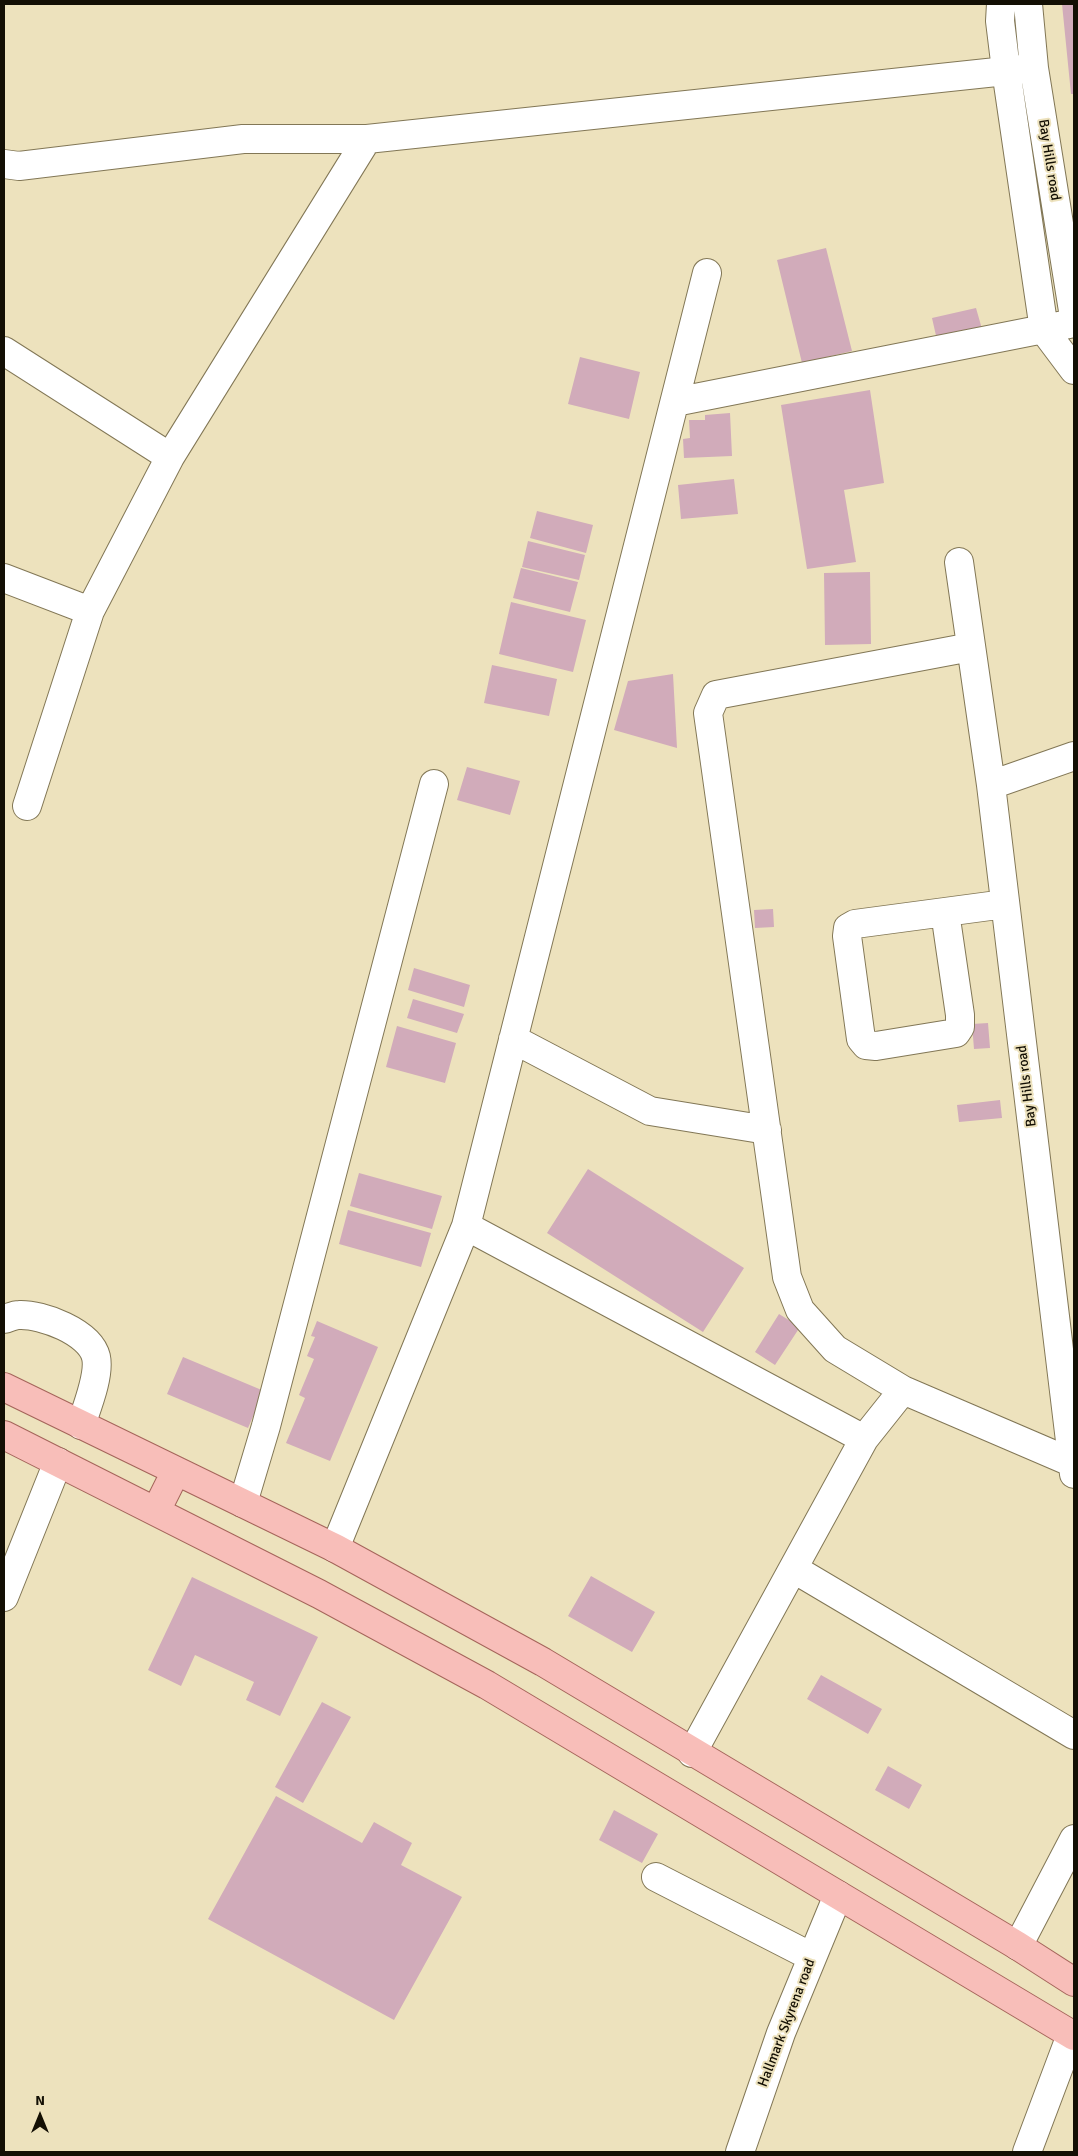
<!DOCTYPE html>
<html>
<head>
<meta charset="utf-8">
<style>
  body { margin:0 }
  #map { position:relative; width:1078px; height:2156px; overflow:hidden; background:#ede2bd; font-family:Signika,sans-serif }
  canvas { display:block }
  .frame { position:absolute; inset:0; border:5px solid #130f04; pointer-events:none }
  .north { position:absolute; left:15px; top:2091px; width:50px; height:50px; -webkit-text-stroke:4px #ede2bd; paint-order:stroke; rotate:0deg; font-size:14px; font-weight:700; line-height:20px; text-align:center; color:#130f04 }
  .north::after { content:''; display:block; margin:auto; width:18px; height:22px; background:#130f04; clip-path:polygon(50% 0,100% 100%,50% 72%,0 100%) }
</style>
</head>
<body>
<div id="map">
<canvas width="1078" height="2156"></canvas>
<div class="frame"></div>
<div class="north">N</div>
</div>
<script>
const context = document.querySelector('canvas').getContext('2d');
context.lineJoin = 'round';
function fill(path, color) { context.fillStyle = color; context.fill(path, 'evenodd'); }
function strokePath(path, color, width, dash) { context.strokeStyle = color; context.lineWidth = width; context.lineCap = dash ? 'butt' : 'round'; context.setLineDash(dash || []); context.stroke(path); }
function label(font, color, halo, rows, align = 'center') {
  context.font = font + ' Signika,sans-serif'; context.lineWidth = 4; context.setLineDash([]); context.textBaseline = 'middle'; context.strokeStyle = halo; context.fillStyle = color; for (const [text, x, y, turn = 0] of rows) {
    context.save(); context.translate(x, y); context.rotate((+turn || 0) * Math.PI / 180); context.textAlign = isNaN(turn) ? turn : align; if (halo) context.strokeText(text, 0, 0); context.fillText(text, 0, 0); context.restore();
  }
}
fill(new Path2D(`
  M1062 4H1074V94H1071Z
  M826 248 852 351 802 363 777 260Z
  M976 308 982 329 937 340 932 318Z
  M580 357 640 372 629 419 568 404Z
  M870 390 884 483 844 490 856 562 807 569 781 405Z
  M730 413 732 456 684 458 683 439 690 438 689 420H705V415Z
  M734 479 738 514 681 519 678 485Z
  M537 511 593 525 586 553 530 538Z
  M528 541 585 555 579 580 522 567Z
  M521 568 578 582 570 612 513 598Z
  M870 572 871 644 825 645 824 573Z
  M511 602 586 620 573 672 499 654Z
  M492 665 557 679 549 716 484 703Z
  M673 674 677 748 614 730 628 681Z
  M467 767 520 781 510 815 457 800Z
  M773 909 774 927 755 928 754 910Z
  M414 968 470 985 464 1007 408 990Z
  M413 999 464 1014 457 1033 407 1018Z
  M988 1023 990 1048 974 1049 972 1024Z
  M397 1026 456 1043 445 1083 386 1067Z
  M1000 1100 1002 1118 959 1122 957 1105Z
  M588 1169 744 1268 703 1332 547 1233Z
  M359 1173 442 1196 432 1229 350 1206Z
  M348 1210 431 1233 421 1267 339 1244Z
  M779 1314 800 1327 775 1365 755 1352Z
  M317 1321 378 1347 330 1461 286 1443 305 1398 299 1395 314 1359 307 1356 315 1337 311 1336Z
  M183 1357 264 1391 248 1428 167 1394Z
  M591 1576 655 1612 632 1652 568 1616Z
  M192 1577 318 1637 280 1716 246 1700 254 1682 195 1655 181 1686 148 1670Z
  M821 1675 882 1709 868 1734 807 1699Z
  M322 1702 351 1717 303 1803 275 1787Z
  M888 1766 922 1785 909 1809 875 1790Z
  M276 1796 362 1843 374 1822 412 1843 401 1865 462 1897 394 2020 208 1919Z
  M614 1810 658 1834 642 1863 599 1840Z`), '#d1abba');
const minor = new Path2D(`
  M1001 4 1000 21 1006 70 1044 330 1074 370
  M1028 4 1034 68 1074 317
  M4 164 19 166 243 139H367
  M4 351 170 457
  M675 402 1074 323
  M959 562 991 785
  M4 578 90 611
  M1074 756 991 785 1074 1474
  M27 806 90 611 170 457 367 139 1034 68
  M945 912 960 1015V1027L956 1033 876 1046 866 1045 861 1039 847 936 848 928 855 924 1005 904
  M513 1039 650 1111 767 1130
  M466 1226 864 1439
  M4 1319C8 1318 14 1315 19 1315 42 1314 90 1332 96 1357 100 1375 87 1407 81 1425
  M903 1390 835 1349 800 1310 787 1277 708 713 716 695 971 647
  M243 1503 266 1426 434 784
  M335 1548 466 1226 707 273
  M794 1569 1074 1735
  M4 1597 58 1462
  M692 1753 864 1439 903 1390 1073 1463
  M656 1877 812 1957
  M1018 1946 1074 1839
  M740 2152 781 2033 838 1895
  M1027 2152 1071 2035`);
const major = new Path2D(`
  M4 1387 335 1548 543 1662 1018 1946 1074 1982
  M4 1435 319 1594 487 1685 1074 2036
  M156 1511 176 1471`);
strokePath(minor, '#827756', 30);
strokePath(major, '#a5655b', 30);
strokePath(minor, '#fff', 28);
strokePath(major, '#f8beb9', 28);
label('14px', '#130f04', '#ede2bd', [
  ["Bay Hills road",1049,160,81],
  ["Bay Hills road",1027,1086,-97],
  ["Hallmark Skyrena road",787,2023,-69]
]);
</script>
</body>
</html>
